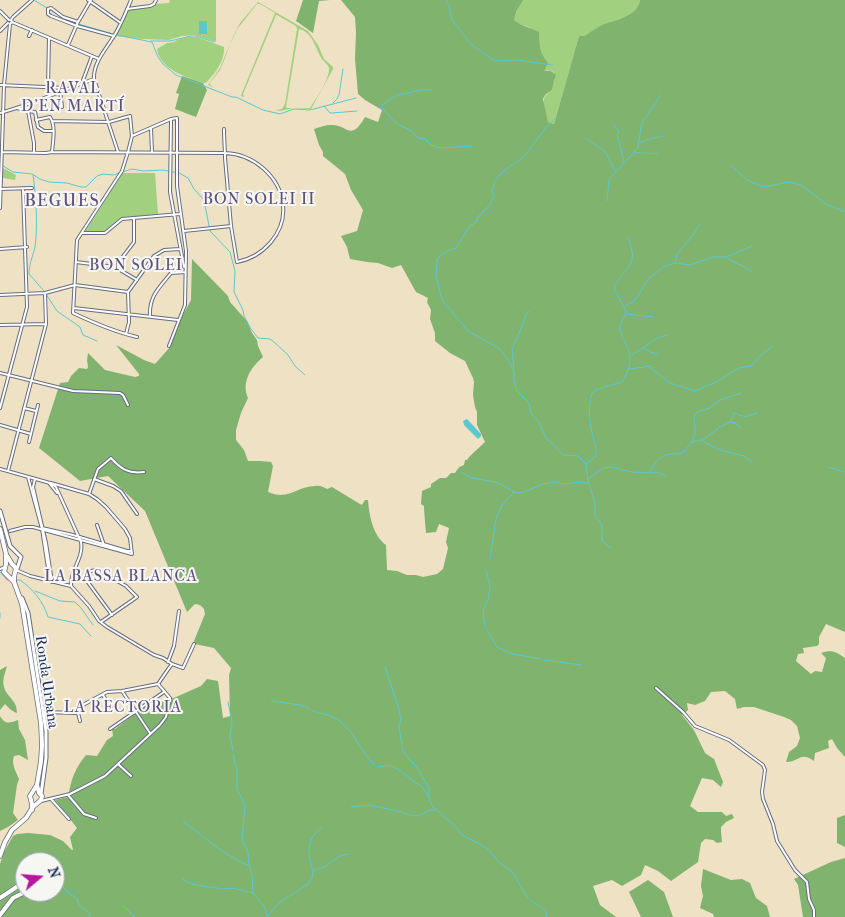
<!DOCTYPE html>
<html>
<head>
<meta charset="utf-8">
<style>
  body { margin:0 }
  #map { position:relative; width:845px; height:917px; overflow:hidden; background:#efe1c4; font-family:"IM FELL French Canon",serif }
  canvas { display:block }
  .north { position:absolute; left:15px; top:852px; width:50px; height:50px; box-sizing:border-box; background:#f6f6f2; border:1px solid #9ea6b7; border-radius:50%; rotate:72deg; font-size:14px; font-weight:700; line-height:20px; text-align:center; color:#1b2f5e }
  .north::after { content:''; display:block; margin:auto; width:18px; height:22px; background:#b5179e; clip-path:polygon(50% 0,100% 100%,50% 72%,0 100%) }
</style>
</head>
<body>
<div id="map">
<canvas width="845" height="917"></canvas>
<div class="north">N</div>
</div>
<script>
const context = document.querySelector('canvas').getContext('2d');
context.lineJoin = 'round';
function fill(path, color) { context.fillStyle = color; context.fill(path, 'evenodd'); }
function strokePath(path, color, width, dash) { context.strokeStyle = color; context.lineWidth = width; context.lineCap = dash ? 'butt' : 'round'; context.setLineDash(dash || []); context.stroke(path); }
function label(font, color, halo, rows, align = 'center') {
  context.font = font + ' "IM FELL French Canon",serif'; context.lineWidth = 4; context.setLineDash([]); context.textBaseline = 'middle'; context.strokeStyle = halo; context.fillStyle = color; for (const [text, x, y, turn = 0] of rows) {
    context.save(); context.translate(x, y); context.rotate((+turn || 0) * Math.PI / 180); context.textAlign = isNaN(turn) ? turn : align; if (halo) context.strokeText(text, 0, 0); context.fillText(text, 0, 0); context.restore();
  }
}
fill(new Path2D(`
  M170 0H216V42L195 35 182 36 169 40 141 39 115 36 128 10 151 6 154 4 169 3Z
  M522 0H640C637 17 615 20 602 26 596 28 590 32 585 37L579 36 554 124 548 122C546 117 542 100 545 96 546 95 551 91 552 90L554 72 547 70 544 72 543 58 539 43 529 27 520 24 514 20 518 8Z
  M258 2 308 31 318 45 324 59 333 67V69L311 109 293 108 280 111 276 110 282 109 285 104 297 29 296 26 277 15H276L243 94 244 97 237 95 241 96 242 93 275 13 260 4H257L238 28 230 44 225 58 220 70 210 83V85L216 88 208 85 220 68 232 39 240 23ZM299 29C313 32 315 48 322 59 324 62 328 64 329 68 330 78 316 99 310 108H287L286 107Z
  M188 37H197L224 47C225 61 215 73 206 83H203C187 77 160 70 157 49L167 43 174 42 177 40Z
  M3 168 16 175 15 180 3 178Z
  M123 173H155L158 214 120 218 108 229 102 232H85Z`), '#a1d17f');
fill(new Path2D(`
  M303 0H330L319 1 313 33 296 21Z
  M341 0H523L517 10 514 20 520 24 539 32C539 44 540 54 548 63L544 71C549 70 553 71 556 75L554 80 552 90 545 95 543 99 548 122 554 124 579 36H585C590 32 596 28 602 25 615 20 637 17 640 0H845V632L826 624 819 637V644L817 646 803 648 804 653 798 654 796 661 811 674 815 671 822 672 826 658 821 653C832 649 836 652 845 658V757L837 748 832 739 828 741 829 748 815 753 814 761C800 751 800 762 786 762L789 752 797 746 800 738 797 726 791 720 784 717 754 707H744L737 709 735 699 725 691 711 692 705 701 695 705 687 703 688 710 682 715 694 730 705 753 714 759 723 782 721 787 713 780 702 778 690 806 698 812H722L726 816 732 814 734 818 726 822 721 827V832L722 842 717 843 713 840 705 839 701 843 698 862 671 881 658 871 645 865 641 875 622 886 612 880 593 886 600 905 616 917H0V864L4 852 13 836 17 834 28 833 50 835 63 841 72 850H73L70 837 77 828 55 800 68 797C72 778 74 770 86 755L97 756 107 740 113 736 112 729H115L143 708 176 697 201 686 207 679 218 681 223 718 230 716 229 675 231 668 214 648 195 644 194 641 205 614 204 609 200 605 195 604 187 612 145 511 108 476 80 481 39 448 60 383 68 382 71 376 79 368 87 369 88 367 87 360 88 353 105 370 135 377 139 376V374L116 345 144 360 155 364 170 347 182 317 191 300 192 259 228 296 230 302 247 321 252 333 257 340 258 346 263 357C251 367 241 382 248 398L241 413 236 430V440L244 450 248 461H261L271 462 273 466 268 492C289 501 297 486 315 486 320 485 323 487 327 489L332 487 360 504 362 505 365 500H368C369 515 373 536 386 545L387 570 397 571 407 575H416L423 577 437 574 443 569 448 548 446 542 449 528 439 524 436 532 426 533 424 509V506L421 504 422 491 431 487V484L440 478H446L451 473H455C458 469 458 467 464 465L465 460H467L469 457 485 442 477 425V412L475 407 473 395 474 382 473 378 465 361 450 353 435 341V333L430 319 431 310 427 302 428 298 416 292 401 265 392 268 378 263 367 262 350 259 347 247 341 236 357 231 363 210 351 190 345 174 323 156V152L319 145 314 129C320 127 326 125 331 125 348 124 350 143 365 117L378 122 382 110 365 100 358 94 355 59 356 33 355 17ZM25 862H55V892H25Z
  M182 76 203 83 207 90 196 117 175 109 179 94 176 93Z
  M7 666C5 673 2 680 4 687 7 698 17 699 17 713 11 711 9 708 5 704L0 710V670Z
  M0 716C5 725 10 723 18 720L19 729 25 740 28 760 19 755 14 756C11 764 16 772 19 779L17 785 13 813 18 820 8 827 0 831Z
  M845 815V847L837 843V818Z
  M845 858V917H803L798 885 794 879 831 862Z
  M703 869 731 880 742 879 750 883 756 898 767 906 770 917H714L713 914 700 908 703 896 701 886Z
  M648 880 664 892 673 917H641L629 892Z`), '#80b36e');
fill(new Path2D(`
  M199 21H207V34H199Z
  M467 419 481 434V436L478 439 464 425 463 421Z`), '#5ac8cf');
strokePath(new Path2D(`
  M34 0 68 21 113 34
  M446 0 450 8V12L452 20 461 32 472 45 492 59 496 61 517 60 552 65
  M117 35 152 42 158 57 163 64 176 75 232 97H236L263 110 280 114 294 109 310 110 356 98
  M151 41H170L191 36H196L214 42
  M333 103 337 99 339 95 343 69
  M324 106 330 113H332L357 111
  M381 106 397 95 422 90H431
  M381 107 397 124 412 131 418 138 425 139 431 145 440 148 472 146
  M555 119 546 127 524 157 506 169 498 177 495 181 493 187 492 191 494 197 489 206 478 217 476 222 469 227 456 248 446 252 439 257 437 260 436 275 441 296 443 301 468 331 499 348 507 358 514 371V379L516 390 529 403 531 413 539 422 546 438 554 445 563 455 578 456 586 464
  M613 124 619 131 617 134 624 162
  M587 139 605 151 615 171
  M640 143 645 140 663 136
  M634 152C642 154 651 152 658 154
  M0 164 13 172 32 174 40 179 49 182 67 183 81 187H86L97 176 103 174 113 175 132 169 143 171 163 170 179 173 188 178 194 189 204 200 210 231 230 252 235 271 234 292 243 310 244 316 251 329 258 338 270 339 274 342 288 355 295 366 305 375
  M731 165 747 180 763 187 789 182 801 185 826 204 845 212
  M33 175C36 195 38 227 35 247 33 256 29 264 29 274L44 291 57 311 80 327 83 335 97 341
  M607 201 609 181 611 177 638 148 641 127 644 119 656 103 660 95
  M727 258 744 267 752 272
  M675 263 677 254 694 234 700 224
  M625 306 633 302 636 299 649 278 665 266 675 263 690 265 713 257H726L752 246
  M627 314 654 317
  M643 348 650 352 658 354
  M631 355C645 349 651 338 667 335
  M514 368 512 350 513 346 517 339 526 315 529 311
  M629 369 651 366 652 369 670 383 695 391 716 382 739 368 751 366 761 355 773 346
  M731 422 735 423 741 428
  M702 441 720 450 744 456 752 462
  M691 443C693 439 696 434 695 430 695 421 692 421 697 412L710 408 720 400 741 393
  M828 467 845 472
  M461 472 472 478 495 482 501 484 516 493 524 492 543 484 555 482 564 484 581 482 587 483
  M650 473 656 472 666 476
  M588 479 603 468 610 467 632 472 649 473C658 457 662 453 681 454 690 447 689 440 703 440L720 427 730 422 734 413C746 418 745 417 757 413
  M611 548 602 541V525L595 516V503L588 481 586 464 596 456C597 447 594 441 592 433 589 419 588 407 592 393L597 389 622 382C630 368 633 359 626 344 623 339 621 334 620 329 619 321 626 318 626 311L614 288C625 264 640 269 628 237
  M490 559 496 519 502 505 514 492
  M486 570 490 586 488 600 483 611 484 619 485 626 497 647 513 654 541 659
  M0 572 7 580H9
  M16 580H20C33 589 43 601 48 617L80 624 91 636
  M35 591 60 601 75 602C83 608 87 618 93 625
  M0 613V618
  M544 660 582 665
  M385 667 398 706 401 719 399 727 402 745
  M271 701 301 705 310 709
  M228 702 232 722 230 736 233 751
  M313 711C320 714 327 714 333 717 353 726 359 751 375 765
  M402 747 403 751 410 760 416 766 429 788V798L432 806 455 826 462 835 487 848 500 863 509 870H511C518 879 521 890 528 898 534 904 542 906 547 913L546 917
  M233 754 237 771V788L245 806 242 840 248 852 249 865 252 875 253 893 264 906 268 917
  M378 767 390 765 399 770 423 788 429 797
  M351 807 369 805 402 812 409 815 418 816 430 810H435
  M183 821 219 849 240 862 248 865
  M36 857 41 862
  M313 871C307 852 306 840 322 827
  M182 878 189 883 195 885 224 889 233 888 253 893
  M55 879 69 893 77 899 79 905 89 913 90 917
  M122 905 135 917
  M268 916 277 905 286 898 308 884 312 878 313 872 315 870 324 867 340 856 348 854`), '#5ac8cf', 1);
const pedestrian = new Path2D(`
  M60 91 62 107
  M28 111 35 112 38 127 44 131H53`);
const minor = new Path2D(`
  M88 0 121 23
  M127 9 150 6 154 4 156 0
  M0 11 9 20
  M12 22 99 59
  M78 22 63 17 51 8 48 9V14L51 16 77 26 114 36
  M0 31 8 23
  M29 36 32 30
  M49 38 48 87 50 95
  M68 45 78 22 91 0
  M82 83 92 56
  M0 85 65 88
  M17 108 28 111 34 143V152
  M0 113 23 106 94 79
  M36 120 50 117C56 126 53 141 52 152
  M171 120 170 192 184 267
  M52 121 109 122 130 116 132 136 128 152 122 171 77 240 73 313C94 323 115 332 137 337
  M151 128 152 152
  M132 136 171 119 177 118V186L186 251 185 305 169 346
  M2 152 46 153 52 152 225 153C253 154 280 176 283 205 286 233 263 257 237 262L231 226 225 158C225 148 224 139 224 129
  M118 152 94 79C93 63 106 49 114 36 121 25 126 12 131 0
  M0 189 32 188
  M0 208 4 85 10 24 12 22 11 20 13 17 32 0
  M184 231 231 226
  M82 233H105L122 219 180 214
  M0 249 27 247
  M76 262 115 267 137 280
  M115 267 134 242V218
  M0 295 45 293 75 285 128 292
  M74 308 178 320
  M150 316C149 296 159 288 171 273L185 272
  M0 325 45 324
  M126 334 129 322 128 292 154 256 164 250 180 249
  M0 373 73 391 120 393 123 395 128 405
  M0 408 27 307 23 189
  M24 408 36 411
  M0 425 31 434
  M29 442 38 405
  M0 469 50 483 56 487 81 542C84 558 70 570 71 586
  M8 471 46 324 45 293
  M28 477 42 529 50 581
  M35 479 33 487 46 543 52 582
  M94 479 113 486 121 491 137 514
  M49 483 57 493
  M89 494 98 469 111 458C121 469 128 474 144 472
  M97 525 104 545
  M42 528 73 535 127 551H131
  M10 531 25 527H33L132 554 130 538 125 529 106 507 97 499 89 494 51 483
  M0 569 5 567
  M16 570 30 576 71 586
  M71 586 89 606 99 621 107 627 154 655 163 658 172 664 183 668 194 644
  M101 622 137 597 126 586 98 570C90 570 85 573 87 581L112 615
  M168 662 174 646 179 611
  M656 688 683 712 695 726 729 740 763 765 765 770 762 792 763 799 773 824 777 841 795 870 807 882 809 899 814 910V917
  M122 691 150 733
  M103 695 112 710
  M43 712 78 713V710L81 706 107 692 122 691 158 684 169 668 172 664
  M78 713 80 721
  M110 729 164 692
  M118 764 131 776
  M68 795 84 814 96 818
  M51 799 69 819
  M41 801 70 794 105 776 160 725 166 717 170 698 158 684`);
const tertiary = new Path2D(`
  M0 511 10 546 21 557 17 569
  M22 598 28 613 46 731V758L41 794`);
const secondary = new Path2D(`
  M0 529 6 554V564L4 572 14 582 22 604 41 723 42 745 41 761 37 785 30 796 32 804V810
  M7 556 12 564 16 568 14 577V582
  M0 856 5 842 12 830 26 818 33 807 41 800 42 796 39 793 37 785
  M0 898 21 884 25 882
  M0 915 13 898 25 892`);
strokePath(pedestrian, '#656d82', 4);
strokePath(minor, '#656d82', 4);
strokePath(tertiary, '#656d82', 5);
strokePath(secondary, '#656d82', 5.5);
strokePath(pedestrian, '#fff', 2);
strokePath(minor, '#fff', 2);
strokePath(tertiary, '#fff', 3);
strokePath(secondary, '#fff', 4);
label('15px', '#1b2f5e', '#f6f6f2', [
  ["Ronda Urbana",46,682,82]
]);
context.letterSpacing = '1px';
label('16px', '#5e527d', '#f6f6f2', [
  ["RAVAL",73,89],
  ["D'EN MARTÍ",73,107],
  ["BON SOLEI II",259,200],
  ["BON SOLEI",136,266],
  ["LA BASSA BLANCA",121,577],
  ["LA RECTORIA",123,708]
]);
context.letterSpacing = '0px';
context.letterSpacing = '1px';
label('18px', '#5e527d', '#f6f6f2', [
  ["BEGUES",62,202]
]);
context.letterSpacing = '0px';
</script>
</body>
</html>
